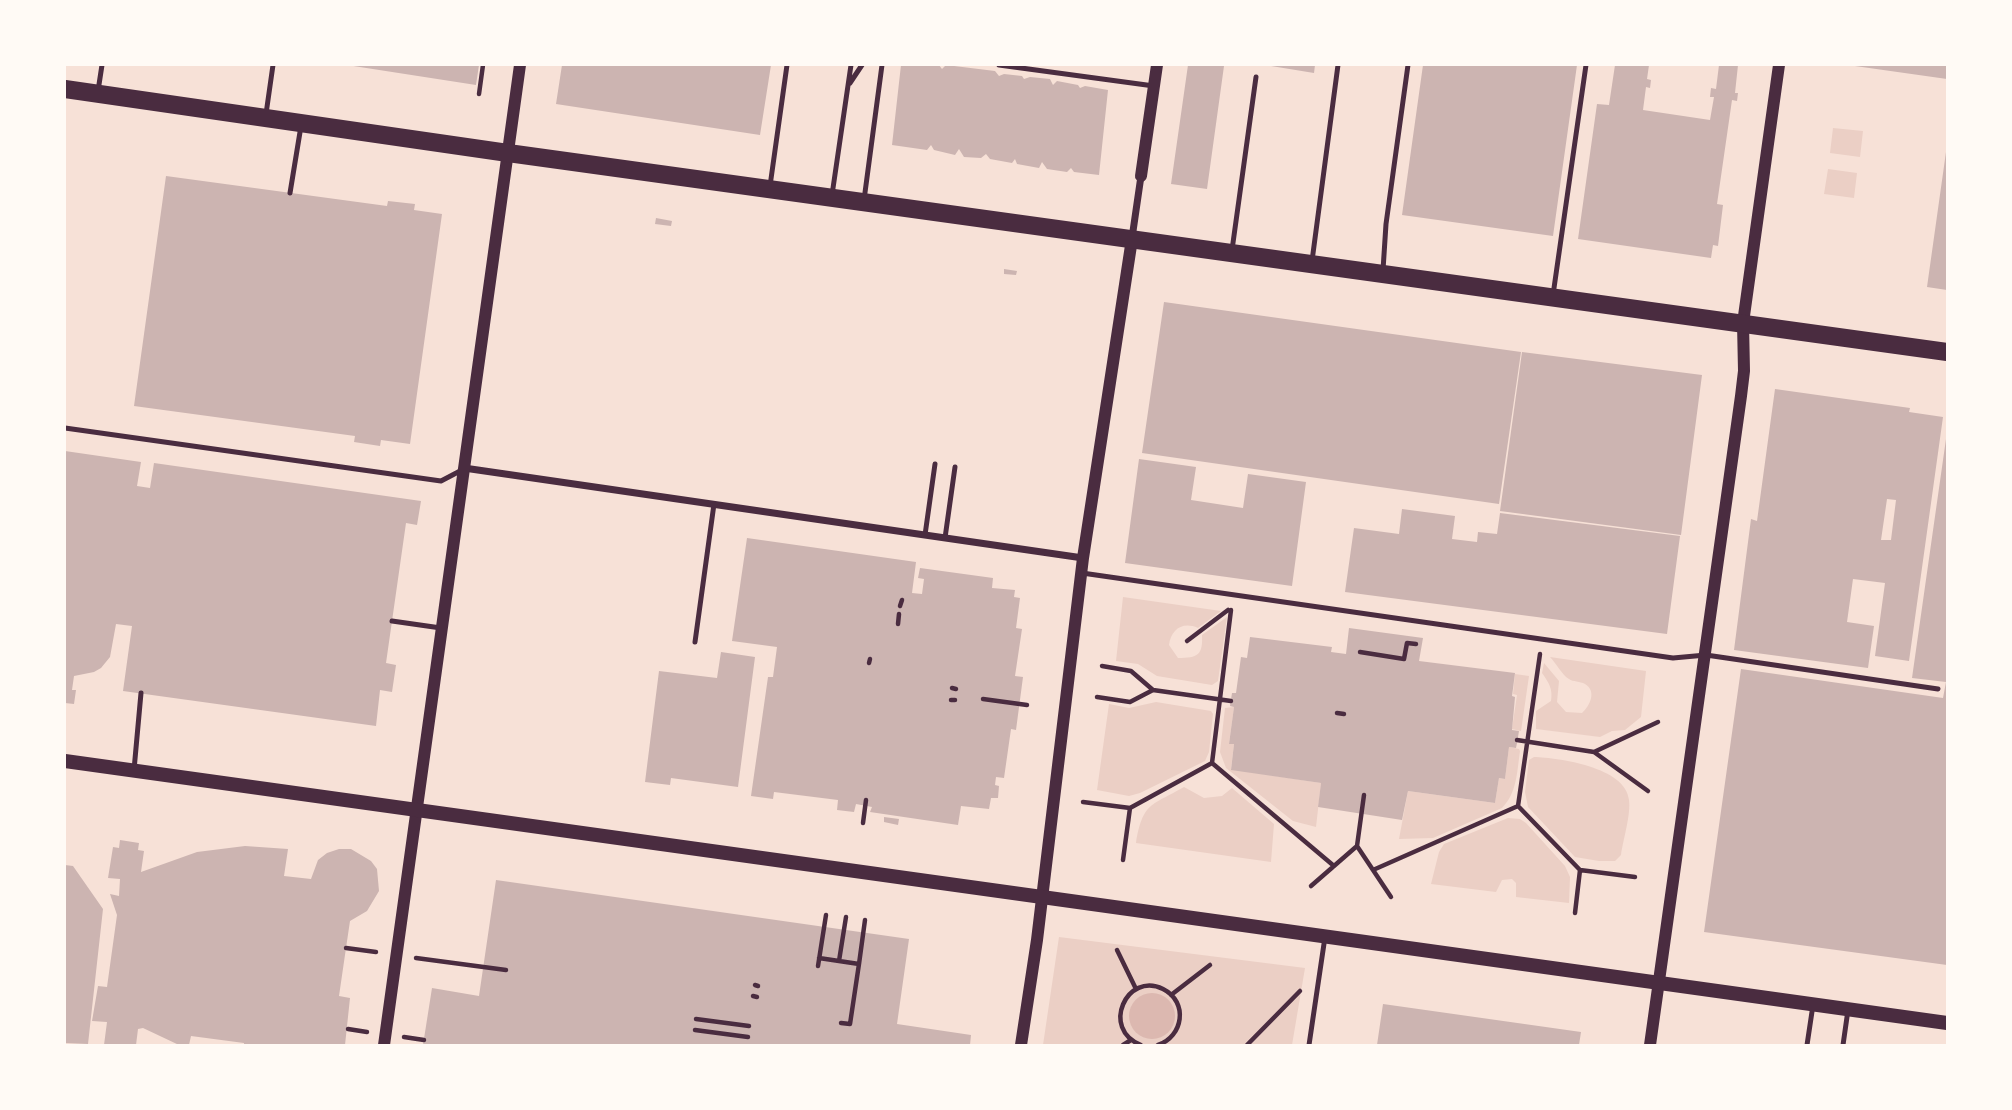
<!DOCTYPE html>
<html>
<head>
<meta charset="utf-8">
<style>
  body { margin:0 }
  #map { position:relative; width:2012px; height:1110px; overflow:hidden; background:#f7e1d7; font-family:Manrope,sans-serif }
  canvas { display:block }
  .frame { position:absolute; inset:0; border:66px solid #fffaf5; pointer-events:none }
</style>
</head>
<body>
<div id="map">
<canvas width="2012" height="1110"></canvas>
<div class="frame"></div>
</div>
<script>
const context = document.querySelector('canvas').getContext('2d');
context.lineJoin = 'round';
function fill(path, color) { context.fillStyle = color; context.fill(path, 'evenodd'); }
function strokePath(path, color, width, dash) { context.strokeStyle = color; context.lineWidth = width; context.lineCap = dash ? 'butt' : 'round'; context.setLineDash(dash || []); context.stroke(path); }
fill(new Path2D(`
  M1833 128 1863 131 1860 157 1830 153Z
  M1828 169 1857 173 1854 198 1824 194Z
  M1123 597 1221 611 1198 628C1182 621 1171 630 1169 645L1178 658C1198 658 1203 655 1202 635L1227 617 1218 681 1212 685 1157 676 1138 664 1116 661Z
  M1550 657 1646 671 1641 717 1625 730 1612 731 1600 737 1536 729V711L1551 701C1553 689 1549 683 1542 673L1544 663 1559 681 1557 702 1566 712 1582 713C1590 706 1597 691 1585 684 1580 681 1573 682 1569 679 1562 675 1556 663 1550 657Z
  M1515 674 1529 676 1521 731 1512 729 1517 695 1513 694Z
  M1156 702 1211 711 1213 714 1209 752 1205 761 1140 793 1129 796 1097 790 1109 704 1129 708Z
  M1234 707 1229 744H1234L1231 769 1321 783 1316 827 1293 821 1226 768 1220 752 1225 708Z
  M1509 747 1519 749 1520 751C1517 772 1517 793 1502 808L1433 838 1399 839 1408 791 1495 803 1499 778 1505 779Z
  M1534 757C1559 758 1626 767 1629 800 1631 815 1623 840 1621 855L1615 861H1599L1575 857 1528 807 1525 792 1529 760Z
  M1184 787 1204 798 1222 796 1232 788 1274 824 1271 862 1136 843C1143 802 1151 806 1184 787Z
  M1508 818 1520 819 1526 823 1565 866 1570 877 1569 903 1516 897V883L1512 879 1502 880 1496 892 1431 884 1439 852 1444 844Z
  M1059 937 1305 968 1292 1045H1043Z`), '#ebcfc5');
fill(new Path2D(`
  M1129 1016a23 23 0 1 1 46 0a23 23 0 1 1-46 0Z`), '#dcb8b0');
fill(new Path2D(`
  M347 65H479L476 85Z
  M562 65H771L760 135 556 104Z
  M901 65H939L942 69 946 65 995 71 999 76 1004 74 1022 76 1024 79 1030 77 1050 79 1053 85 1057 81 1078 85 1080 88 1085 86 1108 90 1099 175 1074 172 1071 168 1067 172 1047 169 1042 162 1039 168 1017 164 1015 159 1012 163 990 159 986 154 981 158 964 157 959 149 955 155 934 150 931 145 927 150 892 145Z
  M1188 65 1224 66 1207 189 1171 184Z
  M1265 65H1315L1314 73Z
  M1423 65H1577L1553 236 1402 215Z
  M1615 65H1649L1647 79 1651 80 1650 88 1646 87 1643 110 1710 120 1714 97H1710L1711 88 1716 89 1719 65H1738L1735 93H1738L1737 101 1732 100 1717 204 1723 205 1718 246 1713 245 1711 258 1578 239 1597 104 1609 105Z
  M1855 65H1947V79L1855 66Z
  M1946 152H1947V290L1927 287Z
  M166 176 387 206 388 201 415 204 414 210 442 214 410 444 381 440 380 446 354 442 355 436 134 406Z
  M656 218 672 221 671 226 655 224Z
  M1004 269 1017 271 1016 275 1004 274Z
  M1164 302 1521 352 1499 504 1142 453Z
  M1522 352 1702 375 1681 535 1500 511Z
  M1775 389 1910 408 1909 412 1943 417 1909 661 1875 656 1885 583 1853 579 1847 622 1874 626 1868 668 1734 650 1751 519 1757 521ZM1887 499 1896 500 1891 540H1881Z
  M1946 439 1947 965 1704 932 1741 669 1943 698 1946 682 1912 678Z
  M65 451 141 462 137 486 150 488 154 463 421 501 417 525 406 523 386 663 396 665 392 692 380 690 376 726 123 691 132 626 116 624 110 657 101 668 94 672 74 676 72 690H76L74 704 65 703Z
  M1139 459 1196 467 1191 500 1243 508 1248 474 1306 482 1292 586 1125 563Z
  M1402 509 1455 516 1452 539 1477 542 1478 532 1497 534 1500 513 1680 536 1667 634 1345 592 1354 528 1399 534Z
  M747 538 916 562 912 593 922 594 924 579 918 578 920 568 993 578 992 588 1015 590 1014 597 1020 598 1016 628 1022 629 1015 676 1023 677 1016 730 1011 729 1004 778 996 777 995 785 999 786 998 798H991L989 809 961 806 958 825 870 812 872 807 856 804 854 812 837 810 838 800 774 792 773 799 751 796 768 677H773L777 647 732 641Z
  M1349 628 1423 638 1419 661 1515 673 1512 696 1515 697 1512 730 1519 731 1517 743 1516 748 1509 747 1505 779 1499 778 1495 803 1408 791 1402 820 1318 807 1321 783 1231 770 1234 744H1229L1234 707 1230 706 1232 693H1236L1241 657 1247 658 1250 637 1332 647 1331 652 1346 654Z
  M721 652 755 657 738 787 671 778 670 785 645 782 659 671 717 678Z
  M884 817 899 819 898 825 884 822Z
  M120 840 139 843 138 850 144 851 141 872 197 852 245 846 288 849 284 876 311 879 318 860 327 853 339 849H351L371 861 377 869 379 891 367 911 350 921 346 948 339 996 350 998 345 1045H244V1043L191 1036 189 1045H179L143 1028 138 1029 136 1045H104L107 1022 92 1021 98 986 107 987 117 915 110 894 119 896 120 879 108 878 113 847 119 848Z
  M65 865 73 866 103 909 88 1044 65 1043Z
  M496 880 909 939 897 1024 971 1035 970 1045H423L432 988 479 996Z
  M1383 1004 1581 1032 1579 1045H1377Z`), '#ccb4b1');
strokePath(new Path2D(`
  M479 94 483 65
  M900 606 902 600
  M1231 610 1212 763 1334 866
  M898 624 899 614
  M1187 641 1228 610
  M1360 652 1404 659 1407 643 1416 644
  M869 663 870 659
  M952 688 956 689
  M1153 690 1231 701
  M1097 697 1130 702 1153 690 1131 671 1102 666
  M983 699 1027 705
  M951 700H955
  M1337 713 1344 714
  M1517 740 1594 752
  M1648 791 1594 752 1658 722
  M1364 795 1357 846 1391 897
  M1083 802 1130 808 1123 860
  M1518 806 1580 870
  M1130 808 1212 763
  M863 823 866 800
  M1373 870 1518 806 1540 654
  M1311 886 1357 846
  M1575 913 1580 870 1635 877
  M346 948 376 952
  M1117 950 1136 989
  M416 958 506 970
  M819 958 859 964 850 1024 841 1023
  M839 961 846 917
  M859 964 865 920
  M818 966 826 915
  M755 985 758 986
  M1171 995 1210 965
  M753 996 757 997
  M696 1019 749 1026
  M348 1029 367 1032
  M695 1030 748 1037
  M404 1037 424 1040
  M1123 1045 1131 1040
  M1141 1045C1100 1029 1127 971 1163 989 1189 1002 1183 1037 1158 1045
  M1247 1045 1300 991`), '#4a2c40', 4.5);
strokePath(new Path2D(`
  M999 65 1154 86
  M850 83 862 65
  M98 91 102 65
  M266 114 273 65
  M770 186 787 65
  M290 193 301 126
  M832 195 851 65
  M864 200 882 65
  M1232 250 1256 77
  M1312 261 1338 65
  M1383 270 1386 224 1408 65
  M1553 295 1586 65
  M65 428 441 481 462 470
  M925 535 935 464
  M945 538 955 467
  M1082 573 1673 658 1706 655 1938 689
  M392 621 441 628
  M695 642 714 504
  M134 770 141 693
  M1309 1045 1325 937
  M1807 1045 1813 1005
  M1843 1045 1848 1010`), '#4a2c40', 5);
strokePath(new Path2D(`
  M1132 238 1141 176
  M464 468 1083 558`), '#4a2c40', 7);
strokePath(new Path2D(`
  M1141 176 1157 65
  M384 1045 520 65
  M1021 1045 1037 940 1083 558 1132 239
  M1650 1045 1741 396 1744 371 1743 323 1779 65`), '#4a2c40', 12);
strokePath(new Path2D(`
  M65 761 1947 1023`), '#4a2c40', 14);
strokePath(new Path2D(`
  M65 89 508 153 1947 352`), '#4a2c40', 18);
</script>
</body>
</html>
